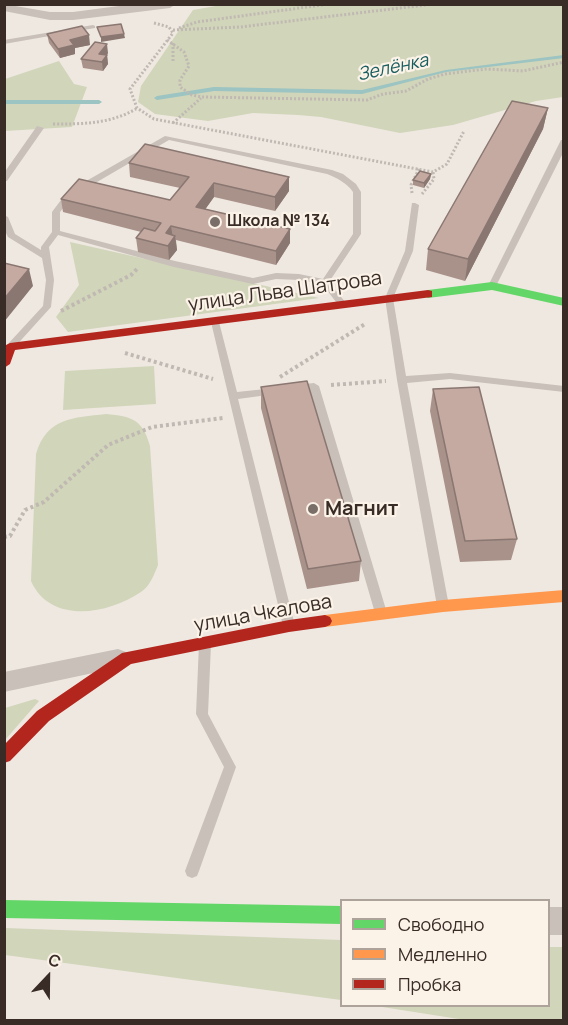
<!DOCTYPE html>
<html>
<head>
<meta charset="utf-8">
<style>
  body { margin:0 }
  #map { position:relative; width:568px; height:1025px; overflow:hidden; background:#efe8e1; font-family:Manrope,sans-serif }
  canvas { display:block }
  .frame { position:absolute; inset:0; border:6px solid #392c27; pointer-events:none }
  .legend { position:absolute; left:340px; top:899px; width:210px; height:108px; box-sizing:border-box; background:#fbf2e8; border:2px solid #ada39b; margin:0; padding:8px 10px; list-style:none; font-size:18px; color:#392c27 }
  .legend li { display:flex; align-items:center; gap:12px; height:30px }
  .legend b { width:30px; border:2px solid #ada39b }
  .north { position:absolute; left:18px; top:947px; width:60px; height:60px; -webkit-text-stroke:4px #fbf2e8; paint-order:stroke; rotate:22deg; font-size:16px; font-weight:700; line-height:24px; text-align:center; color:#392c27 }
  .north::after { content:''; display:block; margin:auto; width:21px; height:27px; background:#392c27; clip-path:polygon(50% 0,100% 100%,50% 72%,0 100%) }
</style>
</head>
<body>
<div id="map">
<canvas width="568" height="1025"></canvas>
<div class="frame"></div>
<ul class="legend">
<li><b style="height:8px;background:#63d668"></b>Свободно</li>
<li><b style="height:8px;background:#ff974d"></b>Медленно</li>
<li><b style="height:8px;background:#b3261e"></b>Пробка</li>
</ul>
<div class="north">С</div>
</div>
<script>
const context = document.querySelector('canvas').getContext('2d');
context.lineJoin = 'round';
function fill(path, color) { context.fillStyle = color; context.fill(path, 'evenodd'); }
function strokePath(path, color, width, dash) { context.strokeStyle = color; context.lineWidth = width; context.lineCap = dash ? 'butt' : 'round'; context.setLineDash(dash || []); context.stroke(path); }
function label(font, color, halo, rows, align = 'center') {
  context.font = font + ' Manrope,sans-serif'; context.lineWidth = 4.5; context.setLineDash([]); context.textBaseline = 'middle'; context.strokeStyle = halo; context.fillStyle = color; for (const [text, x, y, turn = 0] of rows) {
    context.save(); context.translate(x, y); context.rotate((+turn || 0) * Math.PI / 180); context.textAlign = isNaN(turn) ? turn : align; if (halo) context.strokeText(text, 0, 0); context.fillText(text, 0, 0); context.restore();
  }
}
fill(new Path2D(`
  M227 4 563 5V97L536 101 453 125 400 133 321 117 298 115 253 113 208 121 155 114 138 102 141 86 193 10Z
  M59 61 74 84 87 87 72 127 5 131V79Z
  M70 242 319 298 68 332 56 317 79 285Z
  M154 366 156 404 63 410 65 371Z
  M106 414C132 416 143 420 150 446L158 565C154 575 150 586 141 592 107 615 50 624 31 581L36 454C47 417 73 418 106 414Z
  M35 699 39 701 5 740V708Z
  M5 928 341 940V1000L5 955Z
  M549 947H563V1020H465L376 1006H548Z`), '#d1d5b9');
fill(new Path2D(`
  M564 55V58L446 72 362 94 214 91 157 100 154 98 157 96 214 87 362 90 446 70Z
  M4 100H99L102 102 99 104H4Z`), '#9bc4c2');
strokePath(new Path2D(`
  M154 23 169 27 173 33 130 89 137 108 154 119 433 172 447 164 464 131
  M179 28 197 22 329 4
  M173 30 240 27 434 4
  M167 40 184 52 189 66 180 80V87L192 95 202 97 367 100 383 94 406 91 428 79 445 74 486 69 523 71 564 62
  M173 43V62
  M173 123 201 98
  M53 124C84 124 109 124 136 109
  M412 193 411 185 419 169
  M422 194 434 179 433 172`), '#c0b8b2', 3, [2, 2]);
strokePath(new Path2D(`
  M61 311 131 275 138 268
  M125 353 213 379
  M280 377 365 324
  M331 385 386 381
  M4 537 10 536 25 510 44 502 108 445 152 427 223 418`), '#c0b8b2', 4, [3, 3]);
fill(new Path2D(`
  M93 25 95 26V28L4 44V40Z
  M37 126 44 128 7 181H4V173Z
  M165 136 332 170 343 174 356 184 361 192V234L329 282 346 303V307H340L322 284 299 280 276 279 253 284 174 267 58 235 49 247 54 280 51 307 13 349H7L5 347 7 345 43 306 46 280 42 258 8 237 4 229V215L8 217 15 234 41 250V247L52 232V212L67 192ZM169 140 327 174C337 178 347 183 353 192V234L323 279 299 274 276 273 253 278 175 261 60 231V212L73 196Z
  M561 140H564V151L496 286 495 288H489L488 286Z
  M412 203H415L419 205 413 251 393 298 406 376 450 373 564 386V392L450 379 407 383 449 606 447 609 443 611 439 609 437 606 397 380 385 298 405 251Z
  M215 319 219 322 237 392 275 388 280 391 275 394 238 399 295 626 293 629 289 631 285 629 283 626 211 322Z
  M314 383 319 386 387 613 385 616 381 618 377 616 375 613 310 390 296 391 291 388 296 385Z
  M205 639 209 641 211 644 208 714 236 767 199 871 197 876 192 878 187 876 185 871 224 767 196 714 199 644 201 641Z`), '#c8c0b9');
fill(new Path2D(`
  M4 4 50 12H73L134 4H176L170 8 73 20H50L4 11Z
  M118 649 126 652 130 659 126 666 4 692V672Z
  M548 907H564V935H548Z`), '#c8c0b9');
fill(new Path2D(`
  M492 282 564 298V306L492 290 428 298 422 294 428 290Z
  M4 900 342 906V924L4 918Z`), '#63d668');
fill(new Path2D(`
  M564 590V602L443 612 325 627 320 625 318 621 320 617 325 615 443 600Z`), '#ff974d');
fill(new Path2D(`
  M428 290 432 291V297L15 350 10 364 4 368V346L10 343Z
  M325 615 330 617 332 621 330 625 325 627 289 632 131 664 49 721 10 761 4 763V745L37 711 122 653 289 620Z`), '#b3261e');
fill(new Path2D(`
  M47 34 90 45 75 48V54L60 58 49 43Z
  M108 53 107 55 108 64 103 71 83 68 81 59Z
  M548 108 543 129 465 281 426 270 428 249Z
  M129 163 289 177V191L275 211 214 197 205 209 290 229V243L276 265 176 240 177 250 169 260 138 252 136 238 141 232 63 212 61 199 170 200 180 188 130 177Z
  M431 174 430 179 424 188 413 185V180Z
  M261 387 361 561 359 581 307 589 261 408Z
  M433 389 517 539 511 560 460 562 430 411Z`), '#a9928a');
fill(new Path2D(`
  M124 34 125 38 101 42V37Z
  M89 35 90 45 75 48V54L60 58 58 49 70 40Z
  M107 44 108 53 102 62 99 54Z
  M107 55 108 64 103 71 102 62Z
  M548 108 543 129 465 281 468 259Z
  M431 174 430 179 424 188V183Z
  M289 177V191L275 211V197Z
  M214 183V197L197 221 196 207Z
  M171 226 173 239 166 233Z
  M290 229V243L276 265V251Z
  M175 236 177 250 169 260 168 246Z
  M29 269 33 286 4 322V299Z`), '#8a7771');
const building = new Path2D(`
  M121 24 124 34 101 37 97 27Z
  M82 26 89 35 70 40 74 45 58 49 47 34Z
  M95 42 107 44 99 54 107 55 102 62 81 59Z
  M512 101 548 108 468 259 428 249Z
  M145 144 289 177 275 197 214 183 196 207 290 229 276 251 171 226 166 233 175 236 168 246 136 238 144 228 155 231 161 223 61 199 79 179 170 200 189 177 129 163Z
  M420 171 431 174 424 183 413 180Z
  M4 263 29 269 4 299Z
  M307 381 361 561 308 569 261 387Z
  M479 387 517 539 465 541 433 389Z`);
fill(building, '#c5aaa1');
strokePath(building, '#8a7771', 1.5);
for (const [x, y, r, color] of [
  [215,222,6,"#796e68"],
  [313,509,6,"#796e68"]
]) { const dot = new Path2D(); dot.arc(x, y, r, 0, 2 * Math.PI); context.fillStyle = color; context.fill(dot); strokePath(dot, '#fbf2e8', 2); }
label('bold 16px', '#392c27', '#fbf2e8', [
  ["Школа № 134",227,222]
], 'left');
label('italic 18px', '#185d5f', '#fbf2e8', [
  ["Зелёнка",393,68,-12]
]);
label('20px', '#392c27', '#fbf2e8', [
  ["улица Льва Шатрова",285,292,-8],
  ["улица Чкалова",263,614,-10]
]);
label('bold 20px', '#392c27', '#fbf2e8', [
  ["Магнит",325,509]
], 'left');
</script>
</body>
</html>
